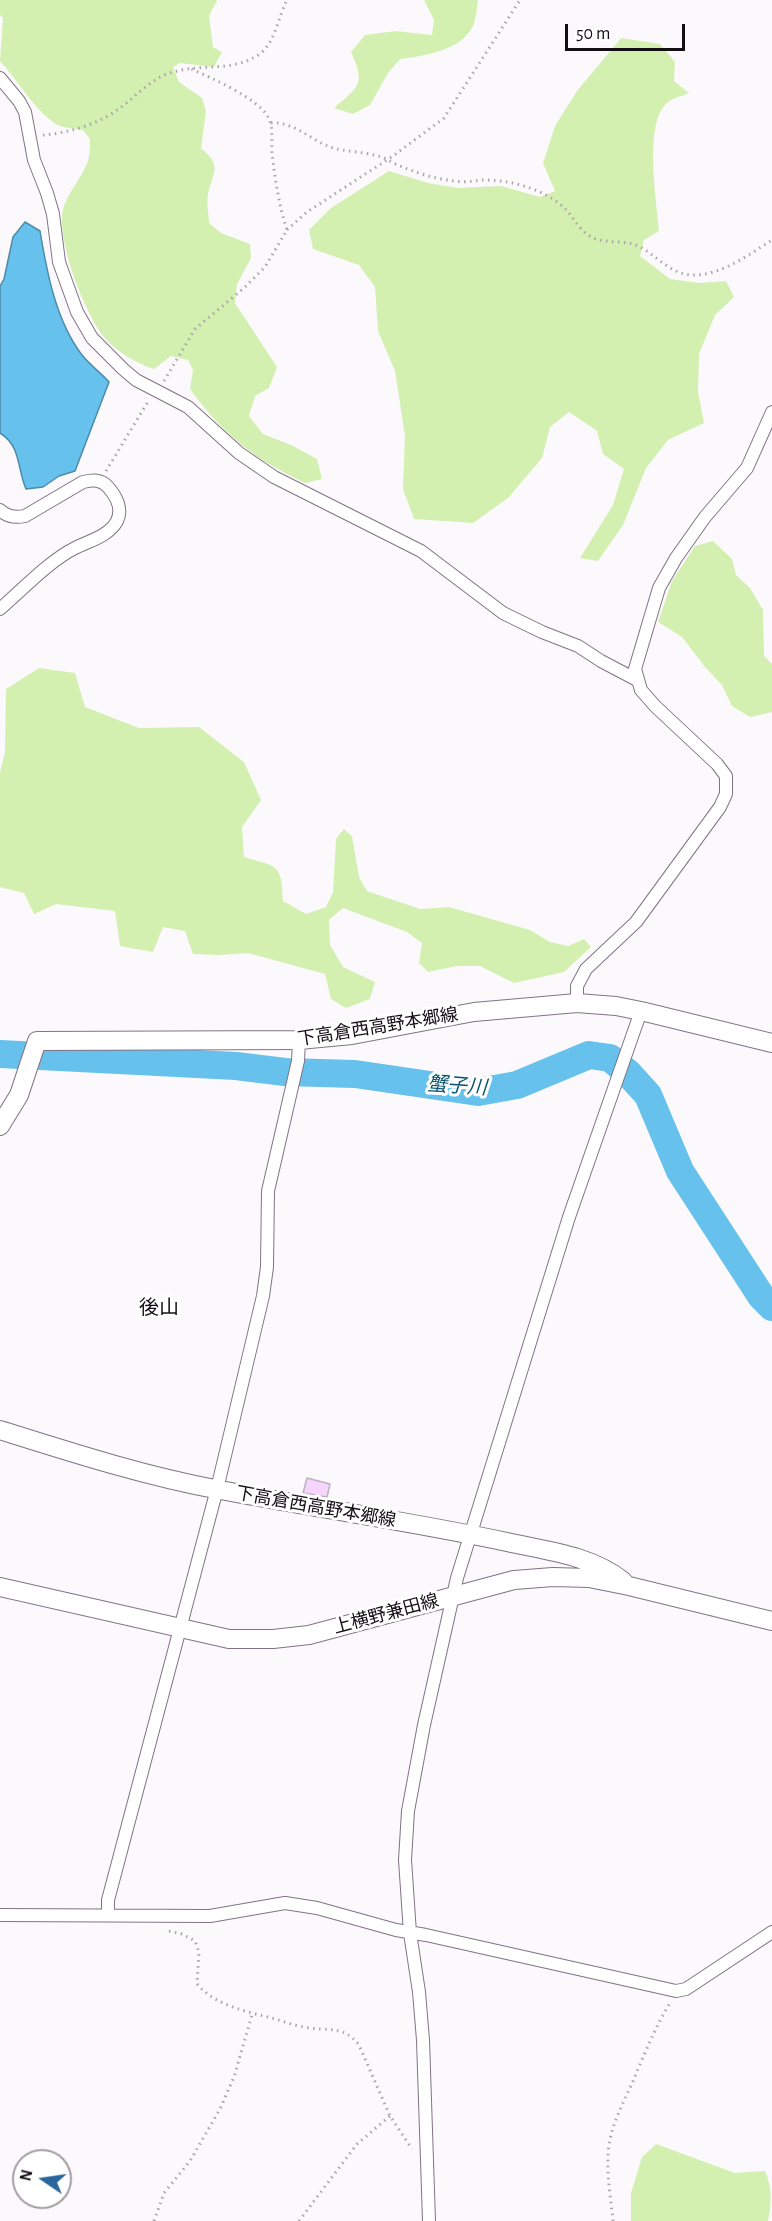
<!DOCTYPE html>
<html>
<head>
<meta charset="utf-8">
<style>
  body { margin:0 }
  #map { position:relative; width:772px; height:2221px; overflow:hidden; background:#fcf9fd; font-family:"Alegreya Sans",sans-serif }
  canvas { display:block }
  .north { position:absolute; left:12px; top:2149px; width:60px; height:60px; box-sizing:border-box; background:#fff; border:2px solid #a19ea1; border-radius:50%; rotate:283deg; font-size:16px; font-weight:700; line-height:24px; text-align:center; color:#130d14 }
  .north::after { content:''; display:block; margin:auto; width:21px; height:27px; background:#2a669d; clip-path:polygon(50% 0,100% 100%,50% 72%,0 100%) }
  .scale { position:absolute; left:565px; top:24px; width:120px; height:27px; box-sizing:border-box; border:3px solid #130d14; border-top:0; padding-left:8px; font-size:18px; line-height:21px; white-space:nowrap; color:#130d14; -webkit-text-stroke:4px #fff; paint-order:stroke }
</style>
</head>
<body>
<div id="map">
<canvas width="772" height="2221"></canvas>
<div class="north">N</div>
<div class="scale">50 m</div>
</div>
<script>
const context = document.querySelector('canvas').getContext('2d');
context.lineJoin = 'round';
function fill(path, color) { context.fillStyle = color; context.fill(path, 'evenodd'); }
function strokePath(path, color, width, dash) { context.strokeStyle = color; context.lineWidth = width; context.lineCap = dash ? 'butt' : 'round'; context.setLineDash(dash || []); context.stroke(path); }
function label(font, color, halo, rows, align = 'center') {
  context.font = font + ' "Alegreya Sans","Noto Sans JP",sans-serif'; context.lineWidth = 6; context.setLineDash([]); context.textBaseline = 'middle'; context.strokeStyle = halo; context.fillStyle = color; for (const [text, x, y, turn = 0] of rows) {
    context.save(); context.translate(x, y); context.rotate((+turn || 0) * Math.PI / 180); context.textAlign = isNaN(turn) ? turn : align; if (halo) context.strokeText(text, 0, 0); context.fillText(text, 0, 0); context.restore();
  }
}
fill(new Path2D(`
  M0 0H217L209 16 213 47 222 52 214 67 180 63 173 67 179 82 202 98 206 111 201 148C223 167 213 171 208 194 206 203 209 214 209 223L221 233 250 244 251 258 237 284 235 303 277 367 269 388 255 396 249 416 263 434 291 445 317 459 322 479 305 483C291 476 277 469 264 461 238 445 207 414 190 389L193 370 188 360 171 356 154 369C138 364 115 351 104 337 84 312 60 248 62 216 64 194 84 178 89 157 90 151 90 144 90 139L83 130C76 129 67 128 60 126 40 118 16 78 0 61L3 18 0 15Z
  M424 0H478C477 8 476 21 472 28 459 51 423 56 400 59L388 73 370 105 353 114 334 108C359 86 366 85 351 52L365 35 396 31 432 35 434 20Z
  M621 38 660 44 675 62 674 81 689 93C682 96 672 98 667 103 643 124 657 201 659 231L644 240 640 256 670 279 699 283 726 281 734 297 715 315 699 354 698 392 704 423 668 440 646 468 623 525 598 561 580 558 613 505 624 469 603 454 597 431 569 412 550 427 542 458 508 498 473 523 414 519 403 489 405 436 395 371 378 331 375 287 359 265 313 249 309 230 331 208 389 171 428 183 458 188 501 186 540 197 555 191 543 163 555 126 577 91Z
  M713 541 732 559 736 575 750 588 763 610 764 656 772 664V712L750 717 732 706 722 685 705 667 682 637 658 622 672 581 695 546Z
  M39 668 75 673 85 707 139 728 199 727 244 762 261 800 242 827 244 857C277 867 282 863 283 901L306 914 326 907 333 892 336 839 344 829 352 836 359 877 367 891 420 909 449 907 530 930 550 942 568 946 584 939 591 947 564 972 514 983 480 966H457L428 972 419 963 422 943 407 932 343 908 329 920 330 945 343 967 375 982 370 999 346 1008 331 999 325 974 248 953 219 955 193 954 185 931 163 927 153 952 120 946 115 911 56 904 34 914 24 893 0 887V773L5 752 6 689Z
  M656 2144 735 2173 765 2171C772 2187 772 2203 768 2221H631V2193L642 2157Z`), '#d4f0b0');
const water = new Path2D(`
  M25 222 40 231C47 273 56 321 82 355 90 365 101 373 109 382L75 471 59 476 43 487 26 489C17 468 21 446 0 433V286L4 279 13 237Z`);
fill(water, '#66c1ec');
strokePath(water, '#4d8bab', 1.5);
strokePath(new Path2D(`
  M0 1054 236 1066 285 1072 355 1074 478 1092 517 1085 589 1055 610 1058 628 1073 648 1095 680 1171 761 1296 772 1307`), '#66c1ec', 28);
const building = new Path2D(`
  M307 1478 330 1484 327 1497 303 1493Z`);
fill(building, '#f6d5fd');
strokePath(building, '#beafc1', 1.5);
const minor = new Path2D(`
  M0 78 19 101 25 112 34 160 47 193 53 214 59 262 77 312 92 338 123 369 136 380 188 407 239 453 274 477 421 551 503 613 542 632 578 646 601 661 637 680
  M0 510C7 517 15 518 25 516L83 482C93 480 101 479 108 487 116 496 123 509 117 521 109 536 89 541 75 548 49 561 22 590 0 609
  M577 1003V986L586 969 636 922 720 807 726 794V776L717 764 655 706 641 690 635 669 659 588 676 558 705 517 747 468 772 412
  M0 1915 210 1916 285 1903 317 1908 396 1930 426 1935 676 1991 686 1989 772 1932
  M108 1915V1900L217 1489 263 1296 267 1267 268 1191 298 1061 299 1040
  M429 2221 423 2040 419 1992 410 1933 405 1860 408 1811 424 1725 457 1578 569 1217 641 1011`);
const secondary = new Path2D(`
  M0 1126 19 1095 37 1041 299 1040 352 1035 474 1012 577 1003 616 1006 641 1011 772 1043
  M0 1430C73 1453 145 1476 220 1490 316 1508 412 1522 507 1542 547 1551 590 1555 623 1581
  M0 1587 229 1639H273L309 1635 514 1580 553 1577 589 1578 629 1586 772 1621`);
strokePath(minor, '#817384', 14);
strokePath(secondary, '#817384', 20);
strokePath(new Path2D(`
  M271 123C294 121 311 141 333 148 348 152 366 152 382 157 387 159 392 163 398 165 416 173 436 179 455 181 464 183 473 181 482 180 497 180 512 182 527 187 542 192 558 200 569 213 575 221 581 231 590 236 604 245 623 239 638 246 652 253 663 265 676 271 707 286 747 256 772 240
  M43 135C69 133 99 124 120 108 139 94 153 76 177 71 205 64 236 72 261 53 276 40 278 17 287 0
  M287 230 307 212 393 156 444 118 520 0
  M164 381 195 329 244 288 265 267 287 230C279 206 275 179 272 153 271 142 274 127 268 117 259 99 210 77 191 69
  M106 471 149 400
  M169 1931 182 1934 195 1941 199 1952 197 1984C214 2004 243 2011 268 2017 280 2020 292 2025 304 2027 327 2032 343 2024 359 2045L390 2116 412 2149
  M154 2221 164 2193 190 2161 220 2109 234 2077 252 2015
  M299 2221 357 2144 390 2116
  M613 2221C611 2200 607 2178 608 2156 609 2124 627 2098 638 2069 648 2046 657 2024 670 2003`), '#a9a5aa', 3, [1.5, 4.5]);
strokePath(minor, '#fff', 12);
strokePath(secondary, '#fff', 18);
label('18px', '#130d14', '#fff', [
  ["下高倉西高野本郷線",378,1027,-9],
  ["下高倉西高野本郷線",316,1507,10],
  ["上横野兼田線",386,1614,-15]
]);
label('italic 20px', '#0a5673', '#fff', [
  ["蟹子川",457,1086,4]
]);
label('20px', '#130d14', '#fff', [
  ["後山",159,1308]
]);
</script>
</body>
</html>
